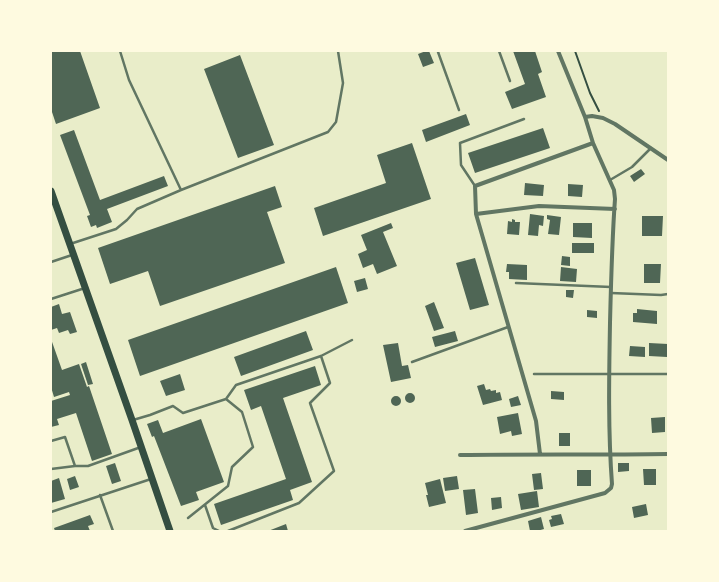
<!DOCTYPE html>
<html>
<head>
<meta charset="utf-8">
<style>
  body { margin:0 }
  #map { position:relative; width:719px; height:582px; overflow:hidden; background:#e9edc9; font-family:Lato,sans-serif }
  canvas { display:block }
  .frame { position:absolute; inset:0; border:52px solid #fefae0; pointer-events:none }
</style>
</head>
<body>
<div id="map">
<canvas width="719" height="582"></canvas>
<div class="frame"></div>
</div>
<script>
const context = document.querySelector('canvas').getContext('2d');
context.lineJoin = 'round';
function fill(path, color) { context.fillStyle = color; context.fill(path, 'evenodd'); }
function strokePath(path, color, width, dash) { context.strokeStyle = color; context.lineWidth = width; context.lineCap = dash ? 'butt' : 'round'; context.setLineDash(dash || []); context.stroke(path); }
fill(new Path2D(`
  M51 51H80L100 108 56 124 51 109Z
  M426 51H429L434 63 423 67 418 54Z
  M513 51H535L542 72 538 74 546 97 512 109 505 92 525 84Z
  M240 55 274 145 238 158 204 69Z
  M466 114 470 125 426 142 422 130Z
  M543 128 550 148 475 173 468 153Z
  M74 130 100 200 164 176 168 186 107 209 112 222 97 228 96 225 91 227 87 216 90 215 60 135Z
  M412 143 431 199 323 236 314 208 386 183 377 155Z
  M641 169 645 174 634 182 630 176Z
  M525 183 544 185 543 196 524 195Z
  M568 184 583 185 582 197 568 196Z
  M275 186 282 207 267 212 285 263 160 306 148 271 110 284 98 248Z
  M530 214 544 216 543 226 539 225 538 236 528 235Z
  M547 215 561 217 559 235 548 234 550 220 547 219Z
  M642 216H663L662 236H642Z
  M512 219 515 220V222H520L519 235 507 234 508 221 512 222Z
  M391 223 393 228 383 232 397 266 377 274 373 264 363 268 358 254 367 250 361 235Z
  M573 223H592V238L573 237Z
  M572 243H594V253H572Z
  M562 256 570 257V266L561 265Z
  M475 258 489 305 470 310 456 263Z
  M507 264 527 265V280L509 279V272H506Z
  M644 264H661L660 283H644Z
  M336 267 348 303 140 376 128 340Z
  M561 267 577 269 576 282 560 281Z
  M365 278 368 289 357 292 354 281Z
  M566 290H574L573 298 566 297Z
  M434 302 444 328 434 331 425 306Z
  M59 304 62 314 70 312 77 332 70 334 68 330 59 333 57 328 51 330V307Z
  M637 309 657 311V324L633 322V313H637Z
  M587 310 597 311V318L587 317Z
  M306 331 313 350 241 376 234 357Z
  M455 331 458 341 435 347 432 337Z
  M51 339 62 370 79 364 87 387 89 386 112 454 92 461 76 413 57 419 59 425 51 427V401L70 395 69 392 54 397 51 387Z
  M398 343 402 366 408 365 411 378 391 382 383 345Z
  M649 343 668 344 667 357 649 356Z
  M630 346 645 347V357L629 356Z
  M86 362 93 384 88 385 81 364Z
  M315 366 321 385 283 398 312 482 290 490 293 500 221 525 214 504 286 479 261 406 251 410 244 390Z
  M180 374 185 390 166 396 160 381Z
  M484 384 486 390 490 389 491 391 496 390V393L500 392 502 400 483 405 477 386Z
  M551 391 564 392V400L551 399Z
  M405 398a5 5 0 1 1 10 0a5 5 0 1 1-10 0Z
  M518 396 521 405 511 407 509 399Z
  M391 401a5 5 0 1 1 10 0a5 5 0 1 1-10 0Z
  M518 413 522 434 512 436 511 431 500 434 497 417Z
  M665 417V432L652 433 651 418Z
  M201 419 224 482 196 492 199 500 181 506 154 436 152 437 147 424 158 420 163 433Z
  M559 433H570V446H559Z
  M115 463 121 481 112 484 106 466Z
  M618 463H629V471L618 472Z
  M643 469H656V485H644Z
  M577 470H591V486H577Z
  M541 473 543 489 534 490 532 474Z
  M75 476 79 487 70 490 67 479Z
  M457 476 459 489 445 491 443 478Z
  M59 478 65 499 51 503V481Z
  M440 479 446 503 429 507 426 495H428L425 483Z
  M475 489 478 513 466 515 463 490Z
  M537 491 539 507 521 510 518 494Z
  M501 497 502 508 492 510 491 498Z
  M646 504 648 515 634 518 632 507Z
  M561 514 564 524 551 527 549 520 552 519 551 516Z
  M90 515 94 524 88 526 90 531H55L54 528Z
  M541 517 544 529 537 531H530L528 521Z
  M286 524 288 531H268Z`), '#4f6655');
strokePath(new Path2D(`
  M575 51 590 93 599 111`), '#344e41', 2);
strokePath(new Path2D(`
  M120 51 129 80 181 190
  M439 51 438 52 459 110
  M499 51 510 81
  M610 180 632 167 651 148
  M475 186 461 165 460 143 524 119
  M70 244 116 229 127 220 137 209 181 190 328 132 336 122 343 83 338 51
  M51 262 72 255
  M516 283 611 287
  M611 293 661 295 668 294
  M51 299 85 288
  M412 362 508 327
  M534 374H668
  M133 420 150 415 173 406 183 413 226 399 236 385 321 356 352 340
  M51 441 65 437 75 466
  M51 469 75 466H88L141 447
  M100 495 113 531
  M205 505 213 528 219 531
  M51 512 151 479
  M188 518 228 486 232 467 253 447 242 412 226 399
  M228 531 299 503 334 471 310 403 330 383 321 356`), '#617663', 2.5);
strokePath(new Path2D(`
  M585 117 592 116 603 118 615 124 668 160
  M476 214 539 206 615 209
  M540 454 536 421 476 214 475 186 593 143
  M460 455C529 454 599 455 668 454
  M465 531 605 493 611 488 612 484C608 431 609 377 610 323 611 282 612 240 615 199L614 190 593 143 585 117 558 51`), '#617663', 4);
strokePath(new Path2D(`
  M51 191 132 420 170 531`), '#344e41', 7);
</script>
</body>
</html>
